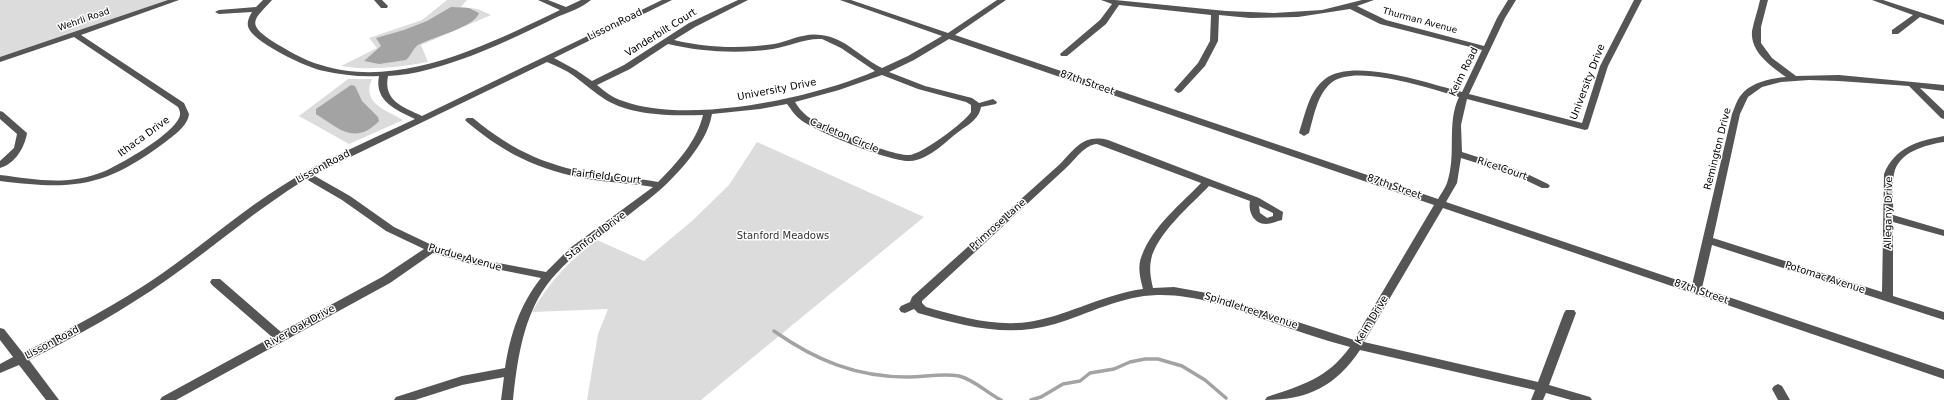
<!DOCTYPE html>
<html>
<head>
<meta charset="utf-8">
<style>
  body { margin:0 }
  canvas { display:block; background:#fff }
</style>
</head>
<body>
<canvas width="1944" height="400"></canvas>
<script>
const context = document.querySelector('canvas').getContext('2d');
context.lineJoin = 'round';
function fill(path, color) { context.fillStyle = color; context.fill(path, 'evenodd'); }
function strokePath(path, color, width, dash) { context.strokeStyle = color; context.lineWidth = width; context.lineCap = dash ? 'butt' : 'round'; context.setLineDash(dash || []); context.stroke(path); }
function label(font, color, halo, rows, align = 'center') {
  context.font = font + ' "DejaVu Sans",sans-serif'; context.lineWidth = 3; context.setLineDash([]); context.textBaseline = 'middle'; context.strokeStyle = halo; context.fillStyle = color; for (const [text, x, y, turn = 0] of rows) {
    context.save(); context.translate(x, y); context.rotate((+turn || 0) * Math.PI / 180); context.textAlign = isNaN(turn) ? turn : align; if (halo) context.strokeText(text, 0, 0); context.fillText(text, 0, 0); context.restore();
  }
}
fill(new Path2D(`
  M0 0H175L0 60Z
  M447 0H467L461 7 478 9 491 15 421 45 428 62C399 67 370 71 341 66L377 48 369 38 422 20Z
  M348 79H372C361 103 386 110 403 120L349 144 299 116Z
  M757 142 924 217 701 400H587L598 334 608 309 532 312C549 282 570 260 597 240L644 261 692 221 729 185Z`), '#dcdcdc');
fill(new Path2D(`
  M451 7 469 8 479 13C475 27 433 37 420 44 413 47 412 55 406 60L379 64 364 61 381 46 376 38 404 30 427 21Z
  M351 85 355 86 362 101 378 117 379 121C355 146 338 128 316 114V109Z`), '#a3a3a3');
strokePath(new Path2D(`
  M774 331C815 360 856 377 907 377 924 377 942 373 959 376 975 380 987 393 1001 400
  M1031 400 1041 397 1063 384 1080 381 1090 373 1114 369 1130 362 1145 359H1158L1182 366 1205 380 1226 398`), '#a3a3a3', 3.5);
fill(new Path2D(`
  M168 0H179L81 35 184 103 189 114C188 126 173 136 164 143 104 188 72 190 0 181V175C25 178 50 183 76 179 89 177 102 173 113 167 129 159 172 134 179 118 181 114 180 111 178 107L74 37 0 62V57Z
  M263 0H272C255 19 245 23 272 41 287 50 303 60 321 65 400 90 489 44 560 10L538 0H548L566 7 581 0H591C582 8 566 13 555 18 508 41 440 74 388 76 383 101 403 107 422 116L662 0H672L554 58 576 70 592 81 624 65 689 23 738 0H748L695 27 674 40C706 48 741 49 774 44 789 41 805 32 821 35 846 38 861 58 882 68L908 56 942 36 840 0H851L948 33 997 0H1006L955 35 1438 199C1441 194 1445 188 1447 183 1457 154 1446 124 1459 97 1431 89 1355 63 1331 83 1317 95 1314 116 1309 133L1304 136 1299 133C1305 115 1309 91 1325 79 1354 57 1429 84 1462 92L1482 50 1380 24 1350 9 1298 17 1250 18 1219 15 1218 41 1205 66 1181 92 1178 93 1174 90 1198 63 1210 41 1211 15 1119 5 1106 24 1067 56H1061L1060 54 1100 20 1112 4 1101 0H1115L1226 11 1274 13 1322 10 1362 0H1374L1357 6 1386 20 1484 46 1497 18 1508 0H1516L1505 18 1469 94 1582 123 1600 66 1634 0H1642L1608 66 1588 129 1585 130 1467 99 1461 125 1462 152 1521 171 1548 184 1550 186 1548 188H1542L1515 175 1461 158 1457 183 1446 202 1692 285 1732 114C1735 107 1737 99 1742 94 1752 82 1772 78 1786 77 1771 66 1750 52 1752 31 1754 20 1758 10 1760 0H1768L1761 27V43L1772 58 1796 76 1839 75 1944 85V91L1920 88 1944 111V119L1941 118 1909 86 1839 81 1809 80 1781 82 1762 87 1748 97 1740 114 1713 238 1882 292 1884 174C1895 147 1918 141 1944 136V142C1925 145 1898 152 1894 174 1891 187 1894 202 1893 215L1944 230V236L1893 222V296L1944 312V320L1712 245 1702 288 1944 370V379L1443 208 1364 342 1538 382 1564 313 1566 310H1574L1576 313 1549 385 1590 397 1592 400H1571L1546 393 1543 400H1531L1535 390 1360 350C1336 386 1308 400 1265 400L1267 397C1302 385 1327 379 1350 347 1320 339 1291 329 1263 319 1228 307 1195 294 1157 295 1121 296 1088 314 1055 324 1008 338 964 326 918 313L914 309 905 313 901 312 899 309 901 306 910 302 912 297 1060 164C1076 148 1083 134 1108 140L1259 198 1283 212 1282 220C1277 221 1271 224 1266 224 1254 224 1248 212 1250 201L1209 186C1191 205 1156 234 1151 260 1149 270 1151 279 1153 288L1174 287 1207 293 1354 340 1434 205 949 39 914 60 889 72 925 86 972 98 979 103 993 99 997 102 996 104 981 107C979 120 966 126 957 133 943 144 928 160 910 161 890 162 817 132 801 120 795 116 791 109 787 104L760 109 712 114C709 131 700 145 690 158 675 177 659 192 640 206 607 233 566 255 542 292 522 324 517 363 513 400H501L504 377 462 385 415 400H394L396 397 462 376 505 368C510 335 520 304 541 278L471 264 433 253 390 283 176 400H160L162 397 272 337 212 285 210 282 212 279H220L281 332 382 277 424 249 386 231 342 200 306 179C257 209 215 246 168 279 124 310 77 336 29 360L59 400H46L19 365 0 373V364L13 357 0 340V328L4 329 23 353C70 329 116 305 160 275 202 246 241 211 285 184 326 158 371 140 415 119 396 110 374 101 379 76 360 77 342 75 324 71 307 68 257 44 249 29 246 23 249 17 252 12L219 14 215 12 219 10 256 7ZM822 39 841 48 875 71C814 98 687 125 623 101 613 98 605 92 597 85L630 69 668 44C702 52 738 54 773 49 790 46 805 38 822 39ZM547 62C556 66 566 70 574 76 585 84 595 93 606 100 633 116 673 116 703 115 697 141 677 163 658 182 640 178 621 178 603 175 551 168 514 152 473 118H467L465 120 467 122C510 158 546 173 601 181 619 183 636 184 653 187L570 248 546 272 472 258 436 247 394 227 350 196 313 175ZM882 75 918 89 966 102 971 105V112C965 122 921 155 909 155 892 156 821 127 807 116 802 112 798 107 795 102L839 90ZM1097 144 1201 183C1181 204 1153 226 1142 255 1137 266 1140 278 1143 289 1105 294 1071 314 1034 321 998 328 961 317 926 307L922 303V301L1066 168C1076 159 1084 145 1097 144ZM1259 206 1273 213V216L1267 218 1260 213Z
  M374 0H382L388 6 387 8H381Z
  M1872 0H1883L1944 20V25L1920 17 1898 34H1892V30L1913 15Z
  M0 111 3 112 27 133C25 147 15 164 0 168V161L14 148 17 134 0 119Z
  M1778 384 1782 386 1790 400H1778L1772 389 1774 386Z`), '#555');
label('9px', '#000', '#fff', [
  ["Wehrli Road",84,20,-19],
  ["Thurman Avenue",1420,21,15]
]);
label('10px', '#000', '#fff', [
  ["Lisson Road",615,25,-26],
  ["Vanderbilt Court",661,33,-32],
  ["Keim Road",1464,72,-64],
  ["University Drive",1588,82,-69],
  ["87th Street",1087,83,19],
  ["University Drive",777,90,-11],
  ["Carleton Circle",844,136,23],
  ["Ithaca Drive",144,137,-36],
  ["Remington Drive",1718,149,-76],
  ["Lisson Road",323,167,-28],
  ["Rice Court",1502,169,19],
  ["Fairfield Court",606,177,7],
  ["87th Street",1394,187,19],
  ["Allegany Drive",1889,213,-89],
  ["Primrose Lane",998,225,-42],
  ["Stanford Drive",596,236,-37],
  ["Purdue Avenue",465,258,16],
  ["Potomac Avenue",1825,278,18],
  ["87th Street",1701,292,19],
  ["Spindletree Avenue",1251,311,18],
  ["Keim Drive",1372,320,-59],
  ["River Oak Drive",300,327,-29],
  ["Lisson Road",52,343,-28]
]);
label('10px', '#333', '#fff', [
  ["Stanford Meadows",783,236]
]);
</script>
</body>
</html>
